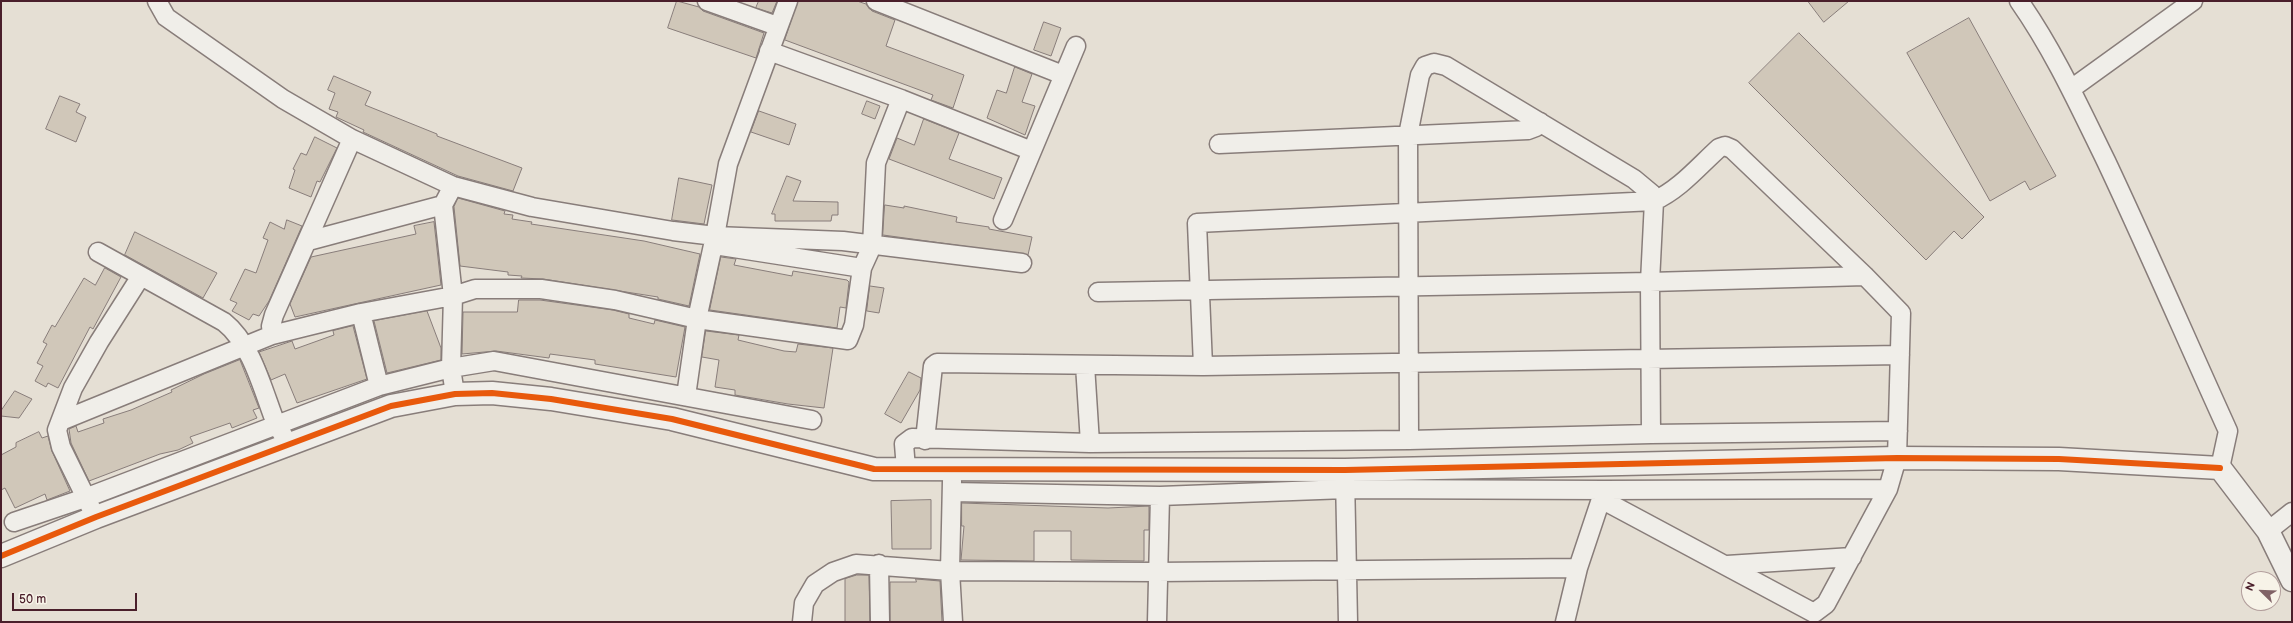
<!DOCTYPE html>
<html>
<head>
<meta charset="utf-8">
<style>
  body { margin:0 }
  #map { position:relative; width:2293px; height:623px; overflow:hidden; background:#e5dfd4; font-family:"Balsamiq Sans",sans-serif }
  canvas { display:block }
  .frame { position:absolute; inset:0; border:2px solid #4a1f2b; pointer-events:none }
  .north { position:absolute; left:2241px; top:571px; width:40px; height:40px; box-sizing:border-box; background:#f7f3e8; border:1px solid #b29e9c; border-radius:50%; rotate:293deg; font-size:11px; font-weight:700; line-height:16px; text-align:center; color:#4a1f2b }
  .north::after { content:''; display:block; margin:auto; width:14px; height:18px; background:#806266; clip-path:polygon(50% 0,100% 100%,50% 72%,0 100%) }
  .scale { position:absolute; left:12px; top:593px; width:125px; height:18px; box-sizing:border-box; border:2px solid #4a1f2b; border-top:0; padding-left:5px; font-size:12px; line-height:14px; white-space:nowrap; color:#4a1f2b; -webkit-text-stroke:3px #f7f3e8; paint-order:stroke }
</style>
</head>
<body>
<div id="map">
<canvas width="2293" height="623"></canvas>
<div class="frame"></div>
<div class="north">N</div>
<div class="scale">50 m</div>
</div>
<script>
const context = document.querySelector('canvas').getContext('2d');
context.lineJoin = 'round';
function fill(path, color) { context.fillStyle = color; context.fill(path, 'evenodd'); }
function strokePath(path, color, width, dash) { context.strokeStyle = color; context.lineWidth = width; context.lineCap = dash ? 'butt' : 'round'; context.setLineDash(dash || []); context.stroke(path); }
const building = new Path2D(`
  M677 1 699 7 703 11 764 33 756 58 668 28Z
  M759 1H777L772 13 756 8Z
  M798 1H857L866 4 872 11 895 20 886 46 964 75 953 108 931 100 933 95 785 40Z
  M1808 1H1849L1824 22Z
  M1969 18 2056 176 2030 190 2025 181 1990 201 1907 53Z
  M1044 22 1061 28 1051 56 1034 50Z
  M1799 33 1984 217 1962 239 1954 231 1926 260 1749 83Z
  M1015 67 1032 74 1022 102 1035 106 1025 135 987 118 997 90 1006 93Z
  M334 76 371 92 365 105 437 134V136L522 168 513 191 458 176 363 132 364 130 336 117 338 112 329 109 335 93 328 90Z
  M60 96 80 104 76 112 86 117 76 142 46 129Z
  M867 101 880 106 875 119 862 114Z
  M759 111 796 124 789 145 751 132Z
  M924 119 959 133 949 159 1002 178 994 199 889 159 897 138 914 145Z
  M315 137 337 148 320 182 317 181 311 197 289 188 295 170 293 169 301 153 306 155Z
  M787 176 801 181 793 201 838 202V215H832L831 221H775V214H772Z
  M679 178 712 185 704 224 672 220Z
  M458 198 505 211 504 214 513 215 512 219 532 222 531 224 644 241 700 254 689 306 658 299V297L543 279 521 278 522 276 508 275V272L460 266 454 207Z
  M885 205 904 208V206L957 217 956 222 989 227V229L1032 237 1028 255 883 235Z
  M287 220 302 226 269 301 259 316 253 314 249 320 232 311 237 303 230 300 245 269 256 273 268 240 263 238 270 222 284 229Z
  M434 222 441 285 295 317 290 304 311 257 416 234 414 226Z
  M135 232 217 273 203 298 125 255Z
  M721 257 736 259 734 265 792 276 793 271 847 280 849 282 846 308 840 307 837 328 710 310Z
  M105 268 121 277 93 329 90 327 58 388 48 383 46 387 35 381 43 366 37 363 47 344 43 342 52 325 55 327 84 278 95 285Z
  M870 286 884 288 879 313 867 311Z
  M519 300H540L613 310 629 314V318L654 324 655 320 685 327 676 377 595 364V360L550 354 549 358 496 351 462 354 463 312H517Z
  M427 311 441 348V360L387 373 374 321Z
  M353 326 367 379 297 403 285 374 271 380 259 352 292 341 295 349 334 335 333 331Z
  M706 331 739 335 738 340 784 351 796 352 798 344 833 348 824 408 788 404 735 395V390L715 387 719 360 702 357Z
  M240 360 259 408 253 410 257 418 232 428 230 423 190 437 193 443 178 450 160 454 89 481 71 443 69 429 76 426 78 432 104 423 103 419 131 410 172 392 171 390 204 374Z
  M909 372 921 378 920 390 901 423 885 414Z
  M15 391 32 399 19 418 1 416V411Z
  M39 432 42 438 48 436 52 451 70 491 47 500 45 494 15 508 5 488 1 490V455L16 447V443Z
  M931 500V549H892L891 501Z
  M962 503 1108 508 1149 506V530H1144V561L1071 560V531H1034V561L961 560 964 526H962Z
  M857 575H869L870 622H845V579Z
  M916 579 940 581 942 622H890V582H916Z`);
fill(building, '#d0c7b9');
strokePath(building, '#887d7a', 1);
const street = new Path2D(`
  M157 1 166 17 283 99 352 139 453 186 532 207 673 231 715 236 843 241 1022 263
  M707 1 777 26
  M876 1 1063 75
  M2019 1C2054 51 2079 106 2106 161 2148 250 2187 341 2228 431L2220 468
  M769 51 901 99 1032 151
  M2071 89 2193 1
  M1219 144 1528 130 1536 127 1540 122
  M453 186 443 205 453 296 451 368 455 394
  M1003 220 1076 46
  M308 241 443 205
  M721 246 862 268
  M98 252 224 322C252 344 263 391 276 424L283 435
  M1098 292 1650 282 1865 276
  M361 313 379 386
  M272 335 271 326 274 315 352 139
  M1085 365 1090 443
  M1203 366 1197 223 1654 201C1680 189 1698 167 1719 148L1725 146 1732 149 1865 276 1901 313 1897 458 1888 489 1826 604 1814 613 1601 499
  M686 396 697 319 715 236 728 164 788 1
  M61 421 272 335 361 313 453 296 475 289H541L615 300 697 319 848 340 854 325 862 268 872 246 876 163 901 99
  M925 440 933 366 937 363 1203 366 1900 355
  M1409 440 1408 135 1420 75 1425 66 1434 63 1446 66 1634 179 1652 194 1654 201 1650 282 1651 434
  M906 469 904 444 912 438 1090 443 1409 440 1651 434 1898 431
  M1345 477 1348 622
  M952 481 950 571 953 622
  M952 492 1160 496 1346 489 1604 490 1888 489
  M91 508 61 447 57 430 73 388 99 342 141 276
  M14 522 85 498 379 386 451 368 494 361 812 420
  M2268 531 2292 512
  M879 564 880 622
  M1727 565 1852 557
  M802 622 804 603 815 584 833 572 856 564 950 571 1157 572 1578 568
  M1157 622 1160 496
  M1565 622 1578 568 1604 490`);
const secondary = new Path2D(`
  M1 556 96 517 391 406 455 394 492 393 551 399 672 419 874 469 1345 470 1897 458 2059 459 2220 468 2268 531 2292 580`);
strokePath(street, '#887d7a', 21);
strokePath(secondary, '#887d7a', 25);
strokePath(street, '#f0eee9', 18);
strokePath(secondary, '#f0eee9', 22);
strokePath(new Path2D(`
  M1 556 96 517 391 406 455 394 492 393 551 399 672 419 874 469 1345 470 1897 458 2059 459 2220 468`), '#e8590c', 6);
</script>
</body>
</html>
